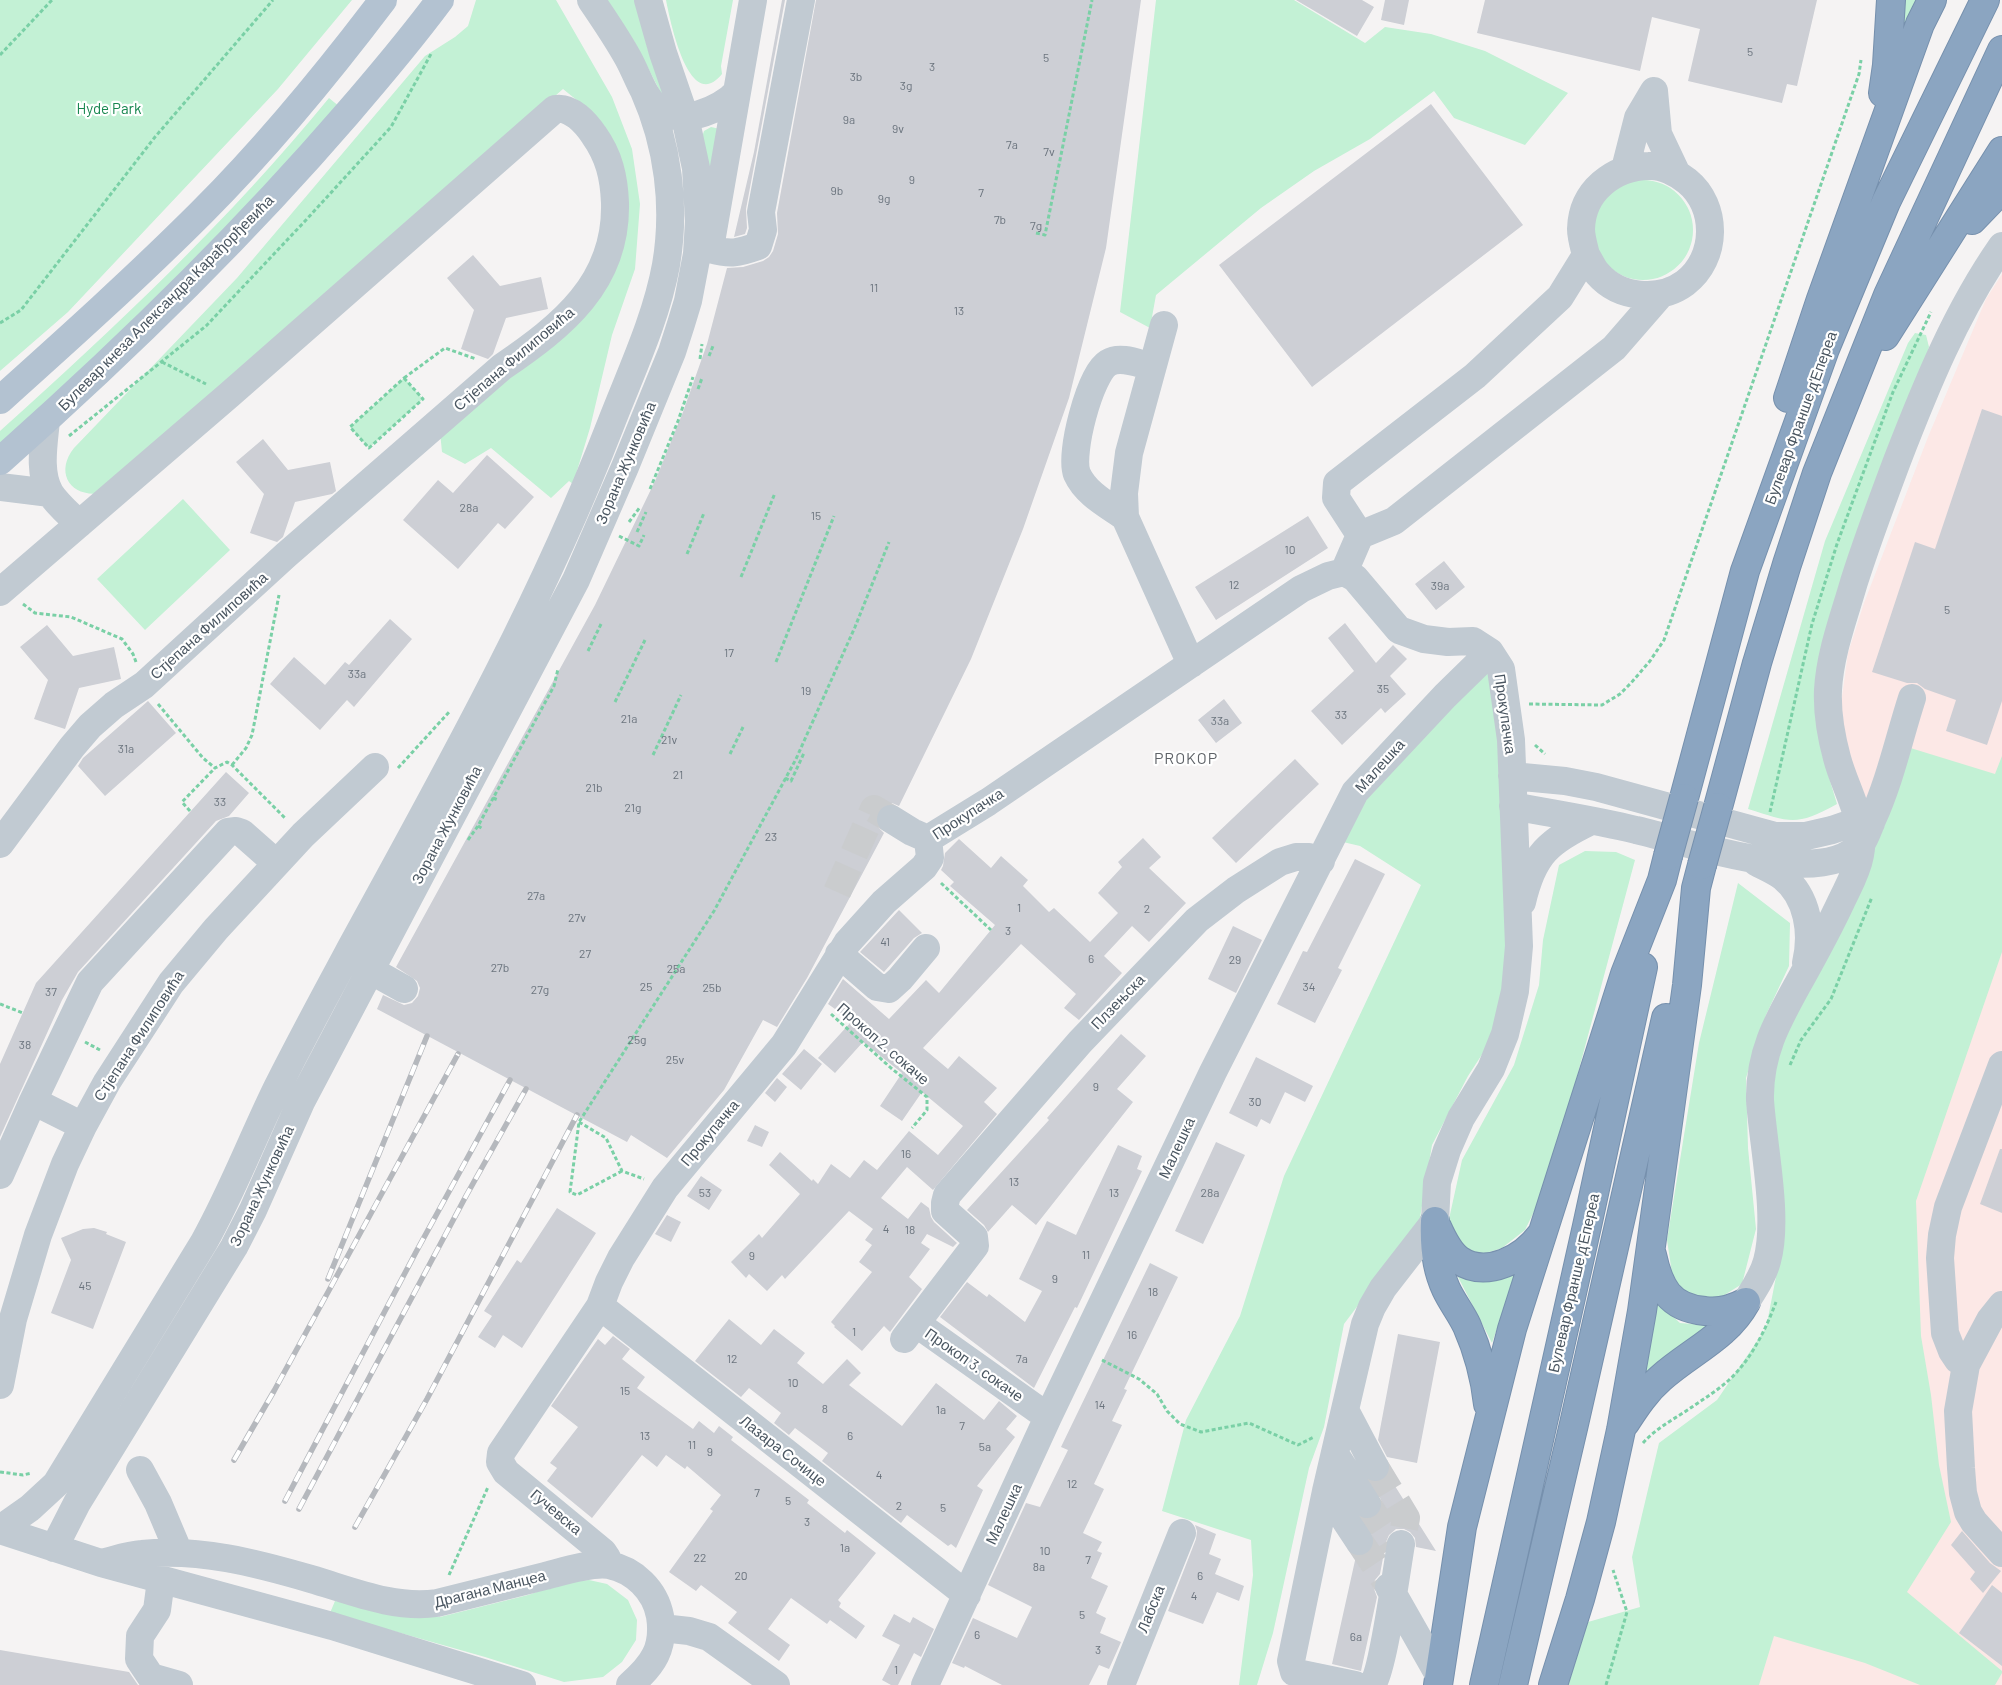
<!DOCTYPE html>
<html>
<head>
<meta charset="utf-8">
<style>
  body { margin:0 }
  canvas { display:block; background:#f5f3f3 }
</style>
</head>
<body>
<canvas width="2002" height="1685"></canvas>
<script>
const context = document.querySelector('canvas').getContext('2d');
context.lineJoin = 'round';
function fill(path, color) { context.fillStyle = color; context.fill(path, 'evenodd'); }
function strokePath(path, color, width, dash) { context.strokeStyle = color; context.lineWidth = width; context.lineCap = dash ? 'butt' : 'round'; context.setLineDash(dash || []); context.stroke(path); }
function label(font, color, halo, rows, align = 'center') {
  context.font = font + ' Barlow,sans-serif'; context.lineWidth = 4.5; context.setLineDash([]); context.textBaseline = 'middle'; context.strokeStyle = halo; context.fillStyle = color; for (const [text, x, y, turn = 0] of rows) {
    context.save(); context.translate(x, y); context.rotate((+turn || 0) * Math.PI / 180); context.textAlign = isNaN(turn) ? turn : align; if (halo) context.strokeText(text, 0, 0); context.fillText(text, 0, 0); context.restore();
  }
}
fill(new Path2D(`
  M2002 274V873L1865 822 1846 761 1841 704 1848 653 1864 603 1928 437 1986 299Z
  M2002 915V1685H1755L1904 1202Z`), '#fce8e6');
fill(new Path2D(`
  M0 0H352L278 89 68 312 0 371Z
  M476 0H556L612 97 632 149 640 204 635 269 612 335 590 428 573 484 569 481 551 498 491 448 465 464 442 452 440 432 589 307 619 238 589 110 563 89 101 493C71 498 54 473 74 448L237 278 425 56 455 37 468 26Z
  M604 0H635L648 50 669 101 662 95 634 41Z
  M666 0H733L721 66 722 74C689 115 670 20 666 0Z
  M1156 0H1294L1365 43 1385 27 1431 34 1485 51 1568 93 1525 145 1454 118 1434 91 1370 139 1314 171 1261 208 1156 295 1150 328 1120 312Z
  M1904 0H1923L1903 40Z
  M329 98 340 107 242 216 0 450V431C116 327 230 219 329 98Z
  M711 127 720 129 712 221 702 137 704 131Z
  M1593 230a50 50 0 1 1 100 0a50 50 0 1 1-100 0Z
  M1915 333 1926 335 1929 347 1917 388 1830 633 1822 754 1837 804C1796 827 1790 822 1748 809L1825 541 1908 343Z
  M404 378 423 399 369 448 350 427Z
  M183 499 230 550 145 630 97 579Z
  M1491 665 1504 746 1508 896 1505 989 1494 1036 1468 1076 1432 1145 1419 1224 1344 1324 1324 1427 1309 1468 1273 1633 1257 1685H1239L1253 1575 1251 1540 1162 1511 1186 1420 1240 1316 1284 1176 1421 885 1360 846 1330 839Z
  M1904 746 1995 774 2002 756V952L1916 1201 1921 1336 1931 1395 1939 1465 1951 1522 1907 1592 2002 1671V1673L1995 1685H1920L1865 1663 1774 1636 1759 1685H1568L1588 1622 1640 1607 1632 1557 1659 1443 1717 1400 1766 1328 1782 1246 1771 1078 1787 1021Z
  M1585 851 1616 852 1635 860 1549 1181 1525 1230 1502 1248 1483 1254 1465 1249 1456 1237 1449 1219 1462 1160 1514 1065 1539 985 1543 940 1559 865Z
  M1738 883 1790 923 1789 966 1766 1015 1746 1078 1748 1148 1756 1229 1742 1284 1715 1301 1685 1296 1672 1273 1667 1240 1699 1043Z
  M1516 1273 1492 1343 1457 1275 1474 1278Z
  M1657 1302 1680 1323 1716 1326 1638 1385Z
  M589 1580 607 1584 628 1600 637 1620 636 1640 622 1662 603 1677 564 1682 485 1657 330 1613 335 1601 406 1615 440 1617 528 1595 566 1582Z`), '#c3f1d5');
fill(new Path2D(`
  M782 0H785L746 209 747 228 745 234 734 237 754 152Z
  M816 0H1141L1106 248 1069 398 1023 529 971 659 899 806 892 803 884 805 878 811 875 818 877 826 884 833 807 978 777 1027 763 1020 724 1090 667 1158 631 1135 627 1142 377 1009 383 995 404 1005 412 1003 418 996 420 988 417 981 396 967 595 605 656 479 683 412 707 344 727 268 743 267 763 261 769 257 773 251 778 234 777 213Z
  M1296 0H1362L1374 7 1357 36Z
  M1385 0H1409L1404 25 1381 20Z
  M1485 0H1817L1797 86 1787 84 1782 103 1688 81 1700 29 1652 17 1640 71 1477 33Z
  M1431 104 1523 225 1312 387 1219 265Z
  M473 255 500 286 541 277 548 309 506 318 493 354 488 359 461 349 474 310 447 278Z
  M1982 409 2002 416V701L1987 745 1946 731 1956 700 1925 689 1917 683H1907L1872 672 1915 542 1935 549Z
  M263 439 288 470 330 462 336 491 332 494 295 502 283 537 277 542 250 533 264 494 236 462Z
  M487 455 534 497 505 529 498 523 458 569 403 520 438 480 453 493Z
  M1308 516 1328 548 1216 620 1195 587Z
  M1444 561 1465 587 1436 610 1415 584Z
  M390 619 412 639 354 707 347 700 320 730 270 684 294 657 325 685 345 662 349 665Z
  M1345 623 1376 663 1393 645 1407 659 1390 676 1406 694 1385 713 1381 708 1342 745 1311 711 1354 671 1328 638Z
  M47 625 73 656 114 647 121 679 79 688 65 729 34 719 48 680 20 647Z
  M1224 699 1242 723 1216 743 1198 720Z
  M148 701 176 733 105 796 78 766 83 758Z
  M1295 759 1319 784 1236 863 1212 838Z
  M226 772 249 793 229 816 216 821 78 972 62 1000 0 1137V1064L36 983Z
  M1143 838 1161 857 1149 868 1186 903 1149 942 1132 926 1104 956 1122 973 1079 1020 1064 1008 1076 994 1021 944 923 1048 948 1069 959 1056 997 1088 984 1102 997 1114 933 1190 907 1167 881 1198 908 1219 921 1202 929 1208 931 1217 934 1222 957 1243 953 1247 927 1234 921 1243 930 1249 909 1277 922 1289 890 1332 884 1326 862 1351 834 1327 835 1326 831 1322 872 1272 859 1262 872 1245 865 1240 873 1229 849 1211 785 1279 782 1275 767 1291 749 1274 746 1278 731 1262 759 1234 762 1238 800 1194 769 1165 780 1152 812 1181 813 1179 818 1184 831 1164 850 1178 864 1160 877 1170 909 1131 938 1155 963 1126 922 1092 902 1121 880 1106 902 1073 863 1042 835 1073 818 1058 852 1021 828 1004 843 979 889 1019 926 980 939 993 995 925 950 886 954 882 941 870 943 866 945 853 959 839 991 868 1001 856 1028 880 1023 886 1049 912 1054 908 1090 942 1118 913 1098 893 1122 867 1118 862Z
  M1355 859 1385 874 1338 968 1342 970 1315 1023 1277 1004 1303 951 1307 952Z
  M899 910 922 933 914 938 884 972 860 952Z
  M1233 926 1262 940 1236 993 1208 979Z
  M1121 1034 1146 1056 1117 1089 1133 1102 1036 1225 1012 1205 988 1232 984 1225 967 1210 1049 1120 1047 1118Z
  M804 1049 822 1064 801 1090 782 1074Z
  M1256 1057 1313 1086 1305 1102 1285 1092 1270 1124 1261 1119 1257 1127 1229 1113Z
  M777 1078 787 1087 775 1102 765 1093Z
  M755 1125 769 1132 762 1147 747 1141Z
  M1216 1142 1245 1155 1203 1244 1175 1231Z
  M1118 1145 1142 1156 1137 1169 1142 1171 1077 1308 1075 1307 1034 1388 940 1317 967 1282 987 1297 989 1294 1025 1322 1042 1291 1019 1279 1047 1221 1076 1235Z
  M2000 1149H2002V1213L1980 1204Z
  M701 1176 722 1190 709 1210 687 1196Z
  M557 1208 596 1233 522 1348 503 1335 495 1348 478 1337 492 1316 484 1311 517 1260 521 1263Z
  M667 1215 681 1222 671 1242 655 1234Z
  M94 1228 107 1232 106 1234 126 1242 93 1329 51 1313 71 1260 61 1238 83 1229Z
  M1150 1263 1178 1277 1124 1389 1127 1390 1112 1421 1122 1425 1094 1484 1104 1489 1083 1533 1102 1542 1097 1551 1102 1553 1091 1578 1108 1586 1096 1613 1106 1618 1100 1633 1121 1642 1109 1669 1099 1665 1089 1685H1002L965 1666 964 1668 952 1663 973 1618 1017 1638 1032 1607 988 1585 1026 1503 1040 1507 1068 1450 1061 1447Z
  M729 1319 761 1345 774 1329 805 1353 797 1363 823 1384 847 1359 861 1373 849 1385 902 1426 936 1383 984 1420 999 1401 1017 1416 1006 1429 1015 1437 977 1486 983 1490 956 1548 951 1544 948 1546 907 1515 901 1523 822 1461 828 1453 795 1428 789 1435 774 1423 781 1413 749 1388 741 1397 695 1361Z
  M1398 1334 1440 1342 1417 1463 1387 1457 1378 1440Z
  M613 1336 630 1349 622 1359 645 1377 637 1388 693 1429 699 1421 714 1433 719 1426 733 1437 731 1440 809 1500 807 1503 845 1533 847 1530 876 1553 838 1600 841 1603 839 1607 865 1626 856 1639 830 1620 827 1624 791 1598 768 1629 790 1645 779 1661 728 1623 737 1612 701 1585 696 1591 669 1572 713 1511 710 1509 721 1495 687 1466 685 1469 666 1455 657 1467 642 1455 592 1518 547 1481 557 1468 550 1463 578 1427 551 1406 598 1339 605 1345Z
  M1388 1475 1436 1551 1416 1547 1415 1538 1410 1532 1404 1529H1396L1389 1535 1386 1542 1380 1574 1375 1580 1373 1586 1377 1597 1361 1671 1332 1664 1356 1556 1367 1554 1373 1548 1374 1540 1364 1519 1376 1517 1381 1512 1383 1504 1372 1482 1382 1481Z
  M1195 1525 1216 1534 1209 1554 1221 1559 1215 1574 1244 1586 1239 1601 1217 1592 1203 1624 1168 1611 1196 1539 1197 1531Z
  M1962 1531 1990 1563 2001 1571 1983 1593 1970 1579 1975 1572 1951 1545Z
  M1992 1585 2002 1593V1666L1959 1633Z
  M894 1614 910 1623 913 1617 934 1629 921 1657 914 1653 898 1685H891L882 1680 900 1645 882 1636Z
  M0 1650 129 1672 138 1685H0Z`), '#cdcfd5');
strokePath(new Path2D(`
  M837 892 874 809 891 819
  M1375 1467 1406 1518 1401 1544
  M1367 1504 1395 1546
  M1359 1541 1387 1583`), '#caccce', 28, [28, 14]);
const highway = new Path2D(`
  M1883 93 1887 65 1891 0
  M1972 220 2002 189
  M1885 336 2002 151
  M1788 398 1821 299 1920 24 1932 0
  M1684 798 1745 571 1825 349 1886 202 1985 0
  M1718 807 1757 663 1787 564 1817 473 1888 295 2002 50
  M1435 1221C1434 1244 1436 1268 1446 1289 1452 1302 1461 1313 1467 1326 1478 1351 1485 1377 1488 1404
  M1437 1227C1442 1238 1448 1252 1459 1260 1487 1279 1524 1258 1541 1235
  M1652 1255C1659 1287 1669 1308 1705 1311 1719 1313 1733 1309 1746 1302
  M1625 1423C1636 1406 1646 1391 1661 1378 1690 1352 1727 1337 1746 1302
  M1438 1685 1462 1527 1512 1329 1625 974 1662 880 1668 856
  M1484 1685 1587 1226 1643 967
  M1513 1685 1574 1424 1666 1018
  M1553 1685 1580 1599 1601 1522 1621 1430 1642 1311 1687 985 1696 888 1702 865`);
strokePath(highway, '#7690ad', 30);
strokePath(new Path2D(`
  M0 55 52 0
  M1036 233 1045 235 1092 0
  M0 323 21 310 155 137 273 0
  M709 356 713 346
  M700 359 702 344
  M162 362 206 384
  M404 378 423 399 369 448 350 427Z
  M404 378 445 348 476 359
  M698 389 702 378
  M69 436 206 326 306 220 391 127 431 54
  M650 489 678 421 693 377
  M629 522 640 507
  M637 532 646 512
  M619 536 639 546 644 535
  M687 554 704 513
  M741 577 775 493
  M23 604 35 613 71 617 122 639 133 654 136 662
  M588 651 602 622
  M776 662 834 516
  M615 702 645 640
  M158 704 203 758 215 768 227 762 232 765 286 819
  M1529 704 1602 705 1620 694 1631 683 1650 661 1664 640 1859 74 1861 60
  M1535 745 1545 754
  M730 754 744 725
  M653 755 681 695
  M232 765 246 748 252 735 279 595
  M398 768 450 711
  M785 778 791 781 804 753
  M493 798 498 800
  M190 811 182 802 215 768
  M1770 812 1812 624 1837 544 1893 392 1931 312
  M478 826 483 829
  M468 840 478 826 554 686 558 669
  M941 883 991 930
  M0 1004 23 1013
  M831 1014 891 1068 927 1097V1110L912 1128
  M85 1042 100 1050
  M1790 1065 1801 1040 1831 999 1872 897
  M579 1122 606 1138 622 1171 644 1179
  M622 1171 577 1195 570 1192 579 1122 714 911 796 759 855 627 889 542
  M1102 1360 1139 1379 1157 1394 1167 1411 1180 1424 1201 1432 1249 1423 1298 1445 1314 1437
  M1643 1443C1656 1428 1676 1418 1692 1407 1705 1398 1718 1390 1729 1380 1751 1360 1766 1329 1776 1302
  M0 1472 23 1475 32 1473
  M449 1575 488 1487
  M1606 1685 1627 1612 1613 1570`), '#7ad0a6', 3, [4, 2.5]);
strokePath(new Path2D(`
  M591 0C604 19 617 38 628 58 637 74 643 96 657 108 679 127 720 111 737 92
  M1654 91 1658 134 1676 172
  M1625 169 1638 118 1654 91
  M711 242 753 0
  M710 249C731 255 738 253 758 246L763 230 761 212 801 0
  M1164 325 1129 453 1124 493 1125 517 1191 664
  M46 420C44 443 38 472 50 493 57 504 70 515 79 524
  M0 487 50 493
  M1125 517C1108 505 1086 494 1077 474 1069 454 1090 374 1108 363 1121 355 1139 364 1152 367
  M1360 535 1394 521 1614 348 1661 294
  M1344 572 1360 535 1336 498 1337 483 1475 376 1560 297 1586 255C1584 247 1581 237 1581 229 1582 191 1613 167 1649 166 1662 165 1677 173 1687 181 1718 206 1718 258 1685 283 1659 302 1619 298 1598 274 1593 269 1590 261 1586 255
  M0 592 229 395 555 109C571 106 586 123 594 135 609 156 614 177 615 203 617 283 562 326 502 367L286 555 144 685 114 705 90 726 72 747 0 844
  M1512 776 1565 781 1596 787 1775 836H1806L1832 830 1858 821 1871 823
  M1513 806C1554 814 1595 820 1636 830 1686 841 1822 891 1861 844 1866 837 1869 827 1872 820 1890 781 1899 738 1912 698
  M891 819 912 832 928 839
  M928 839 988 802 1301 589 1328 576 1344 572 1355 578 1399 630 1424 639 1448 642 1473 641 1490 652 1501 669 1511 740 1519 946 1515 991 1505 1034 1491 1069 1461 1118 1447 1150 1437 1182 1435 1221 1383 1288 1372 1307 1365 1324 1326 1491 1291 1661 1294 1672 1297 1673 1355 1685
  M1756 862C1765 867 1775 871 1783 877 1808 897 1813 933 1806 963
  M1522 902C1533 854 1549 841 1591 821
  M839 954 877 987 889 989 900 979 926 948
  M354 961 404 989
  M83 1126 33 1101 90 982 228 832 236 831 242 833 276 863
  M0 1175 33 1101
  M1746 1302C1754 1289 1763 1276 1767 1261 1779 1218 1763 1146 1760 1100 1759 1054 1777 1022 1798 984 1813 957 1828 930 1841 902 1848 887 1857 872 1860 855 1867 822 1845 789 1837 758 1831 736 1827 712 1828 690 1830 653 1844 617 1854 582 1867 541 1882 501 1897 461 1926 386 1956 312 2002 246
  M2002 1305 1990 1320 1966 1365 1958 1411 1961 1468 1963 1493 1968 1512 1974 1522 2002 1553
  M600 1306 967 1595
  M917 1324 1048 1417
  M904 1339 975 1246 974 1237 945 1211V1203L947 1195 1080 1042 1197 920 1236 890 1280 862 1296 857H1309L1321 861
  M1966 1365 1958 1360 1952 1351 1945 1333 1940 1258 1942 1235 1948 1207 2002 1065
  M0 1385 13 1319 38 1235 65 1164 83 1126 107 1082 171 983 216 929 303 835 375 767
  M1345 1410 1375 1467
  M1335 1454 1367 1504
  M140 1470 158 1503 177 1548 182 1553
  M1326 1491 1359 1541
  M0 1529 30 1508 56 1484 204 1242C232 1192 252 1139 277 1088 300 1042 324 998 348 953 442 781 539 609 610 426 630 374 656 320 666 265 676 206 668 145 644 91
  M0 1530 101 1563 332 1626 522 1685
  M54 1548 77 1503 234 1247 253 1210 301 1102 576 580 625 467 672 352 681 324 688 301 697 254 699 221 696 168 685 117 663 53 648 0
  M101 1563C114 1560 128 1555 142 1554 199 1548 256 1563 311 1579 352 1591 394 1609 437 1603 473 1594 509 1585 545 1576 561 1572 592 1562 609 1565 634 1570 655 1590 660 1616 665 1648 653 1665 630 1685
  M608 1564 607 1558 603 1552 506 1472 500 1462 501 1453 600 1306 609 1282 621 1258 665 1188 784 1045 847 943 884 902 924 867 930 858 928 839
  M161 1580 157 1610 140 1636 139 1659 151 1677 179 1685
  M1389 1587 1439 1675
  M662 1628 689 1631 709 1637 776 1685
  M925 1685 1048 1417 1213 1072 1355 792 1445 696 1490 652
  M1121 1685 1182 1533
  M1372 1685C1383 1672 1397 1567 1401 1544`), '#c1cad2', 28);
strokePath(new Path2D(`
  M0 400C68 339 137 277 202 212 268 146 327 74 383 0
  M0 461C123 352 240 238 347 114 379 77 411 39 440 0`), '#b3c2d1', 28);
strokePath(highway, '#8ba5c1', 28);
const rail = new Path2D(`
  M328 1279 427 1036
  M234 1460 274 1391 458 1054
  M285 1501 416 1252 510 1080
  M299 1509 466 1196 526 1089
  M355 1527 427 1399 577 1115`);
strokePath(rail, '#b5b8bd', 5.5);
strokePath(rail, '#fff', 4, [11]);
const highwayBridge = new Path2D(`
  M1668 856 1684 798
  M1702 865 1718 807`);
strokePath(highwayBridge, '#7690ad', 30, []);
strokePath(highwayBridge, '#8ba5c1', 28);
label('12px', '#6b747e', null, [
  ["5",1750,52],
  ["5",1046,58],
  ["3",932,67],
  ["3b",856,77],
  ["3g",906,86],
  ["9a",849,120],
  ["9v",898,129],
  ["7a",1012,145],
  ["7v",1049,152],
  ["9",912,180],
  ["9b",837,191],
  ["7",981,193],
  ["9g",884,199],
  ["7b",1000,220],
  ["7g",1036,226],
  ["11",874,288],
  ["13",959,311],
  ["28a",469,508],
  ["15",816,516],
  ["10",1290,550],
  ["12",1234,585],
  ["39a",1440,586],
  ["5",1947,610],
  ["17",729,653],
  ["33a",357,674],
  ["35",1383,689],
  ["19",806,691],
  ["33",1341,715],
  ["21a",629,719],
  ["33a",1220,721],
  ["21v",669,740],
  ["31a",126,749],
  ["21",678,775],
  ["21b",594,788],
  ["33",220,802],
  ["21g",633,808],
  ["23",771,837],
  ["27a",536,896],
  ["1",1019,908],
  ["2",1147,909],
  ["27v",577,918],
  ["3",1008,931],
  ["41",885,942],
  ["27",585,954],
  ["6",1091,959],
  ["29",1235,960],
  ["27b",500,968],
  ["25a",676,969],
  ["25",646,987],
  ["34",1309,987],
  ["25b",712,988],
  ["27g",540,990],
  ["37",51,992],
  ["25g",637,1040],
  ["38",25,1045],
  ["25v",675,1060],
  ["9",1096,1087],
  ["30",1255,1102],
  ["16",906,1154],
  ["13",1014,1182],
  ["53",705,1193],
  ["13",1114,1193],
  ["28a",1210,1193],
  ["4",886,1229],
  ["18",910,1230],
  ["11",1086,1255],
  ["9",752,1256],
  ["9",1055,1279],
  ["45",85,1286],
  ["18",1153,1292],
  ["1",854,1332],
  ["16",1132,1335],
  ["12",732,1359],
  ["7a",1022,1359],
  ["10",793,1383],
  ["15",625,1391],
  ["14",1100,1405],
  ["8",825,1409],
  ["1a",941,1410],
  ["7",962,1426],
  ["13",645,1436],
  ["6",850,1436],
  ["11",692,1445],
  ["5a",985,1447],
  ["9",710,1452],
  ["4",879,1475],
  ["12",1072,1484],
  ["7",757,1493],
  ["5",788,1501],
  ["2",899,1506],
  ["5",943,1508],
  ["3",807,1522],
  ["1a",845,1548],
  ["10",1045,1551],
  ["22",700,1558],
  ["7",1088,1560],
  ["8a",1039,1567],
  ["20",741,1576],
  ["6",1200,1576],
  ["4",1194,1596],
  ["5",1082,1615],
  ["6",977,1635],
  ["6a",1356,1637],
  ["3",1098,1650],
  ["1",896,1670]
]);
label('15px', '#17864f', '#fff', [
  ["Hyde Park",109,109]
]);
label('15px', '#4a5661', '#fff', [
  ["Булевар кнеза Александра Карађорђевића",166,303,-45],
  ["Стјепана Филиповића",514,359,-40],
  ["Булевар Франше д'Епереа",1801,418,-70],
  ["Зорана Жунковића",626,463,-67],
  ["Стјепана Филиповића",209,626,-42],
  ["Прокупачка",1505,714,82],
  ["Малешка",1380,766,-48],
  ["Прокупачка",968,814,-33],
  ["Зорана Жунковића",447,825,-62],
  ["Плзењска",1118,1002,-46],
  ["Стјепана Филиповића",139,1036,-57],
  ["Прокоп 2. сокаче",883,1044,41],
  ["Прокупачка",710,1133,-50],
  ["Малешка",1177,1148,-65],
  ["Зорана Жунковића",262,1186,-65],
  ["Булевар Франше д'Епереа",1574,1283,-77],
  ["Прокоп 3. сокаче",974,1365,35],
  ["Лазара Сочице",783,1451,38],
  ["Гучевска",556,1512,40],
  ["Малешка",1004,1514,-65],
  ["Драгана Манцеа",490,1589,-14],
  ["Лабска",1151,1609,-68]
]);
context.letterSpacing = '1px';
label('16px', '#5f6368', '#fff', [
  ["PROKOP",1186,759]
]);
context.letterSpacing = '0px';
</script>
</body>
</html>
